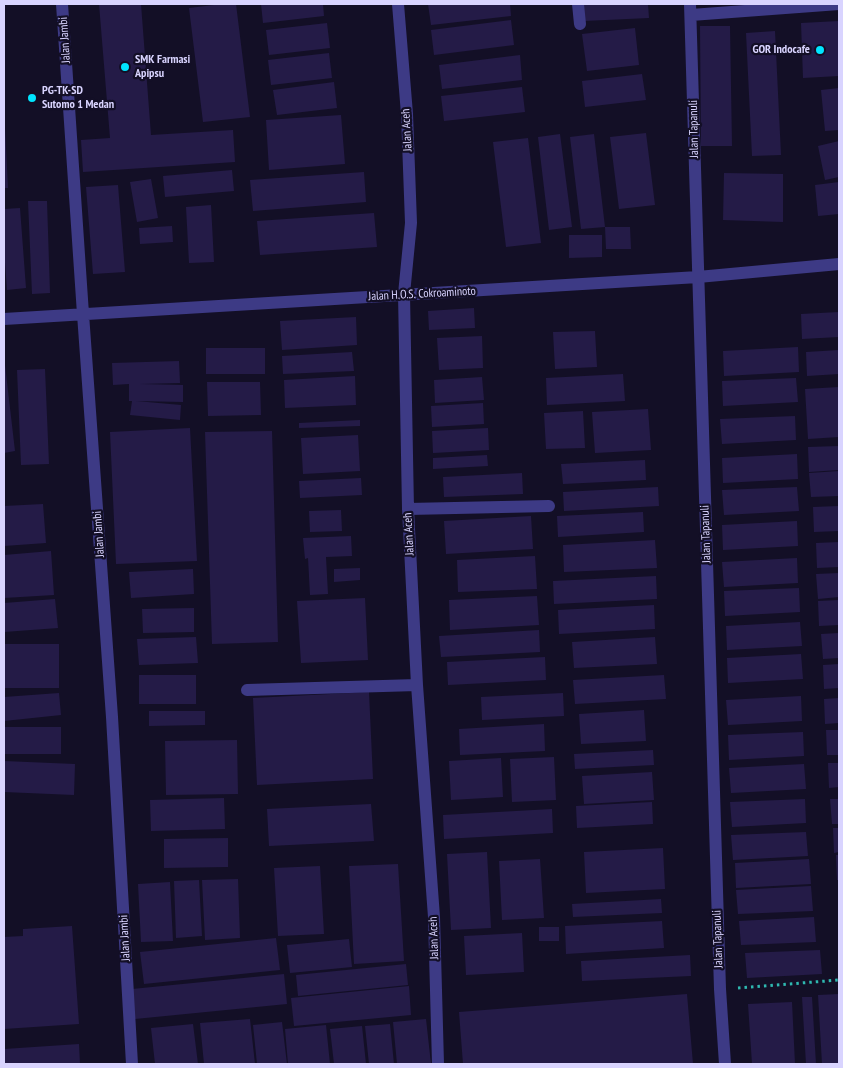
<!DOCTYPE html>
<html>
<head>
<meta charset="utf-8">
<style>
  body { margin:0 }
  #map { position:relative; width:843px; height:1068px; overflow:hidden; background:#130f26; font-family:"PT Sans Narrow",sans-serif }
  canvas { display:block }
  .frame { position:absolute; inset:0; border:5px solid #d9d4ff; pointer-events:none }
</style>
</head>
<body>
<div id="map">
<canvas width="843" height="1068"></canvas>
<div class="frame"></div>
</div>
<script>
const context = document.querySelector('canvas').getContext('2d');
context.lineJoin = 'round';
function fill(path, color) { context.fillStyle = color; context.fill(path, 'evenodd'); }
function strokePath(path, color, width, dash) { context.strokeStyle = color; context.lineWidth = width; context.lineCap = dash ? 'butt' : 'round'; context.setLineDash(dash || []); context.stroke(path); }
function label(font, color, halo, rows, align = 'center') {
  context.font = font + ' "PT Sans Narrow",sans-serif'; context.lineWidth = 4.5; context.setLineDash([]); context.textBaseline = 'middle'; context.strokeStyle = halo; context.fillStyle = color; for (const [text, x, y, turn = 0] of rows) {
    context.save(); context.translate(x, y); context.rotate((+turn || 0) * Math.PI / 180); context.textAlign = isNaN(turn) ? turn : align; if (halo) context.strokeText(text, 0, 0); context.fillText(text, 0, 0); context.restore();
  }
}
fill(new Path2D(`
  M99 4H141L151 135 233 130 235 162 83 172 81 140 110 138Z
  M222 4H236L250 117 203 122 189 8Z
  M261 4H323L324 16 263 23Z
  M428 4H510L511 16 431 25Z
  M583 4H648L649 18 584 21Z
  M511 20 514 45 434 55 431 30Z
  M839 21V76L803 78 801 23Z
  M327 23 330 48 269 55 266 30Z
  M700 26H730L732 146H701Z
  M635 28 639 65 587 71 582 34Z
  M775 31 781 155 752 156 746 33Z
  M329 53 332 78 271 85 268 60Z
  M520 55 522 80 442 89 439 65Z
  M642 74 646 100 585 107 582 81Z
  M334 82 337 108 277 115 273 90Z
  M522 87 525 112 444 121 441 96Z
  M839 88V130L825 131 821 90Z
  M341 115 345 164 269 170 266 120Z
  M4 128H5L8 188H4Z
  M646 133 655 205 619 209 610 137Z
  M560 134 572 227 549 230 538 137Z
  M594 134 605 227 581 229 570 137Z
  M528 138 541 243 506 247 493 142Z
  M839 141V177L825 180 818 146Z
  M232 170 234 191 165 197 163 176Z
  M364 172 366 202 253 211 250 180Z
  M724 173 783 174V222L723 220Z
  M151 179 158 218 137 222 130 182Z
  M839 182V214L818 216 815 185Z
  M118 185 125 272 93 274 86 187Z
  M28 201H47L50 293 32 294Z
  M211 205 214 262 189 263 186 207Z
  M20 208 26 288 7 290 4 249V209Z
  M374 213 377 247 260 255 257 221Z
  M172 226 173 242 140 244 139 228Z
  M605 227H630L631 249H606Z
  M569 235H602V257L569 258Z
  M474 308 475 328 429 330 428 311Z
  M839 312V337L802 339 801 314Z
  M356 317 357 345 282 350 280 321Z
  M595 331 597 367 555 369 553 332Z
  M482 336 483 368 439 370 437 338Z
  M798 347 799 372 724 376 723 351Z
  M206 348H265V374H206Z
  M839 350V374L807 376 806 352Z
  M352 352 354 371 283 374 282 356Z
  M179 361 180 383 140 384 183 385V402L136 401 181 405 180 420 130 415 132 401H129V384L113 385 112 363Z
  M4 365H5L15 451 4 453Z
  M45 369 49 464 21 465 17 370Z
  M623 374 625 401 547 405 546 378Z
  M355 376 356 405 285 408 284 380Z
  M482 377 484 400 435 403 434 380Z
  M796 378 798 402 723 406 722 381Z
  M207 382H260L261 415 208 416Z
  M839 387V437L808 439 805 389Z
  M483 403 484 424 432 427 431 406Z
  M648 409 651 450 595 453 592 412Z
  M583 411 585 448 546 449 544 413Z
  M795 416 796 440 722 444 720 419Z
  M360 420V426L299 428V423Z
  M190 428 197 561 116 564 110 432Z
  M488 428 489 450 433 453 432 431Z
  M272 431 278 642 212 644 205 432Z
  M358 435 360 471 303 474 301 438Z
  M839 446V470L809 472 808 447Z
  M797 454 798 479 723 483 722 458Z
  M487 455 488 466 433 469V458Z
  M645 460 646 480 563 484 561 464Z
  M839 471V496L811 497 809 473Z
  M522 473 523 494 444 497 443 477Z
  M361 478 362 495 300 498 299 481Z
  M658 487 659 506 564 511 563 492Z
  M797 487 799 511 724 515 722 490Z
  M43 504 46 543 4 546V506Z
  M839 506V531L814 532 813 507Z
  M341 510 342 531 310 532 309 511Z
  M643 512 644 532 558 537 557 516Z
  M531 516 533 549 446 554 444 521Z
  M797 521 798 546 723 550 722 525Z
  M351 536 352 556 326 557 328 594 310 595 308 558 305 559 303 538Z
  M655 540 657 568 564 572 563 545Z
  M839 542V567L817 568 816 543Z
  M51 551 54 595 4 598V555Z
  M535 556 537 589 458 592 457 560Z
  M797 558 798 583 724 587 722 562Z
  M360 568V580L334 582V569Z
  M193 569 194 594 131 598 129 572Z
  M839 573V597L818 599 816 574Z
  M656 576 657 599 554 604 553 581Z
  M799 588 800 612 725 616 724 591Z
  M537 596 539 625 450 630 449 600Z
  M365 598 368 660 301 663 297 601Z
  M55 599 58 628 4 632V603Z
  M839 600V625L819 626 818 601Z
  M654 605 655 629 559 634 558 610Z
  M194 608V632L143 633 142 609Z
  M800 622 802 646 727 650 726 626Z
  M539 630 540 652 441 657 439 636Z
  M839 633V658L823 659 821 634Z
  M196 637 198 663 139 665 137 639Z
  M655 637 657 664 574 668 572 642Z
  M4 644H59V688H4Z
  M801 654 803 679 728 683 727 658Z
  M545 657 546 680 448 685 447 662Z
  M839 664V688L824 689 823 665Z
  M139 675H196V704H139Z
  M664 675 666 699 575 704 573 680Z
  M369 692 373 779 257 785 253 698Z
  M59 693 61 715 4 721V697Z
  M563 693 564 716 482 720 481 697Z
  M801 696 802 721 728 725 726 700Z
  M839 698V723L825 724 824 699Z
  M644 710 646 741 581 744 579 714Z
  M149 711H205V725L149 726Z
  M544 724 545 751 460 755 459 729Z
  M4 727H61V754H4Z
  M826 730H839V755H827Z
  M803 732 804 756 729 760 728 735Z
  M237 740 238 794 166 795 165 741Z
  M653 750 654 765 575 769 574 754Z
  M554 757 556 800 512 802 510 759Z
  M501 758 503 797 451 800 449 761Z
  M4 761 75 764 74 795 4 792Z
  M828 763H839V787L829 788Z
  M804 764 806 789 731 793 729 768Z
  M652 772 654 800 584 804 582 776Z
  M224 798 225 829 151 831 150 800Z
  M805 799 806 823 732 827 730 802Z
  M830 799H839V824H832Z
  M652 802 653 824 577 828 576 806Z
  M371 804 374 841 269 846 267 809Z
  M552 809 553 833 444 839 443 815Z
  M833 828H839V852L834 853Z
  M806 832 808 856 733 860 731 835Z
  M228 838V867L164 868V839Z
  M663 848 665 889 586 893 584 852Z
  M487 852 491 928 451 930 447 854Z
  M836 855H839V880H837Z
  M540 859 544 918 502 920 499 861Z
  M809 859 811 884 736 888 735 863Z
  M398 864 404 961 354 964 349 866Z
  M320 866 324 934 278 936 274 868Z
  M238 879 240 938 205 940 202 880Z
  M199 880 202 936 176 938 174 881Z
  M170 882 173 941 141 942 138 884Z
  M811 886 813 911 738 914 736 890Z
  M661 899 662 913 573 917 572 904Z
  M814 917 816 942 741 945 739 921Z
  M662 921 664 948 566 954 565 926Z
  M72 926 79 1024 4 1029V937L23 936V929Z
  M539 927H559V941H539Z
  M522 933 524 972 466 975 464 936Z
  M276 938 280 970 144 984 140 952Z
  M349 939 352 967 290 973 287 945Z
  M820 950 822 974 747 978 745 953Z
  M690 955 691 976 582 981 581 961Z
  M406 964 408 985 298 996 296 975Z
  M284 974 287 1004 135 1019 132 989Z
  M409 986 411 1015 294 1026 291 998Z
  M687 994 693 1064H463L459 1012Z
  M839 994V1064H822L818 995Z
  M802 997H812L816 1064H806Z
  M792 1002 795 1064H752L748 1004Z
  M250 1019 255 1064H204L200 1023Z
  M426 1019 431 1064H397L393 1022Z
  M282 1022 287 1064H257L253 1025Z
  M193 1024 198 1064H155L151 1028Z
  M390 1024 394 1064H369L365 1026Z
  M326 1025 330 1064H288L285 1029Z
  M362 1026 366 1064H334L330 1029Z
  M79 1044 80 1064H4V1049Z`), '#241b47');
strokePath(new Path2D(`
  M738 988 839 980`), '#2fb8b0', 3, [2.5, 4]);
strokePath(new Path2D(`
  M62 4 83 314 112 717 132 1064
  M398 4 407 114 411 223 404 294 408 509 417 685 434 917 438 1064
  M578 4 580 24
  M690 4 720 989 725 1064
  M691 15 839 4
  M4 319 698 277 839 264
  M408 509 549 506
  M247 690 417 685`), '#3d3a85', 12);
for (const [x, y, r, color] of [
  [820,50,5,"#00e5ff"],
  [125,67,5,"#00e5ff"],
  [32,98,5,"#00e5ff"]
]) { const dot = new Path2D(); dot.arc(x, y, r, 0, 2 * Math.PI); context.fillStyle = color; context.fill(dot); strokePath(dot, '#130f26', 2); }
label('12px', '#d9d4ff', '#130f26', [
  ["Jalan Jambi",65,40,-94],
  ["Jalan Tapanuli",694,129,-91],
  ["Jalan Aceh",407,130,-93],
  ["Jalan H.O.S. Cokroaminoto",422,294,-3],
  ["Jalan Jambi",99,534,-94],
  ["Jalan Aceh",409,534,-93],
  ["Jalan Tapanuli",706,534,-92],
  ["Jalan Jambi",125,938,-93],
  ["Jalan Aceh",434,938,-92],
  ["Jalan Tapanuli",718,939,-92]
]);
label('bold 12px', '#d9d4ff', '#130f26', [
  ["GOR Indocafe",810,50,"right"],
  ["SMK Farmasi",135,60],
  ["Apipsu",135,74],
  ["PG-TK-SD",42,91],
  ["Sutomo 1 Medan",42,105]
], 'left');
</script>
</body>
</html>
